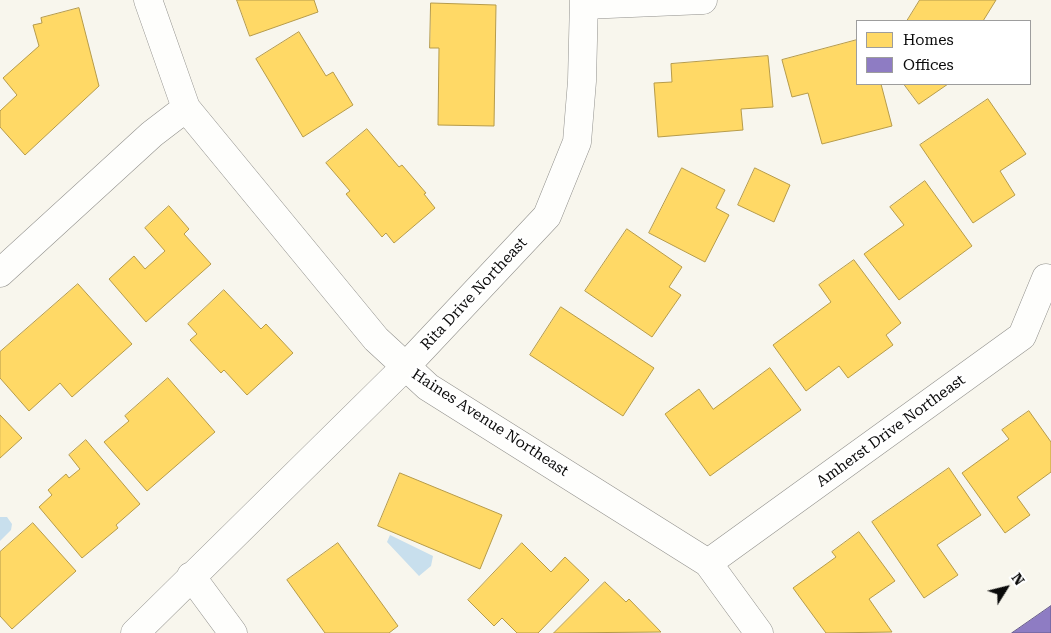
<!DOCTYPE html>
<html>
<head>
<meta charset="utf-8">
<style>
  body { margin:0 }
  #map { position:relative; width:1051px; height:633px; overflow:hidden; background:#f8f6ed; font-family:"Roboto Serif",serif }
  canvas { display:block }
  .legend { position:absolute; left:856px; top:20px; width:175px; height:65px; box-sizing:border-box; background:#fff; border:1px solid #9d9d9d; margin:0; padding:6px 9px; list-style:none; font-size:15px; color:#0a0a0a }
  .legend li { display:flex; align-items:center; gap:10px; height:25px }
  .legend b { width:25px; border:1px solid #9d9d9d }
  .north { position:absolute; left:981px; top:563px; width:50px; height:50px; -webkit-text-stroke:4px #fff; paint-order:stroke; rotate:54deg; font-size:14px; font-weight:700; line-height:20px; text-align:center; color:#0a0a0a }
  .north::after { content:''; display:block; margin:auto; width:18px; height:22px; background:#0a0a0a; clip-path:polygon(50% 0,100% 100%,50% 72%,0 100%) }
</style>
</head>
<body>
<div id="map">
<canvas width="1051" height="633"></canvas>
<ul class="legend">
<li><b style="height:14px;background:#ffd966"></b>Homes</li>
<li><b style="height:14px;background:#8e7cc3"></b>Offices</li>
</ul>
<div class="north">N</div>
</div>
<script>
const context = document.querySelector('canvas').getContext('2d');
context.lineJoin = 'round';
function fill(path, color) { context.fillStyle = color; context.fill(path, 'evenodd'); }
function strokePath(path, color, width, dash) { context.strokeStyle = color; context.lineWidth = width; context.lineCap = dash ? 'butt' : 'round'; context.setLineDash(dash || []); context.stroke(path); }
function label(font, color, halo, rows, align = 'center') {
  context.font = font + ' "Roboto Serif",serif'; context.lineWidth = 5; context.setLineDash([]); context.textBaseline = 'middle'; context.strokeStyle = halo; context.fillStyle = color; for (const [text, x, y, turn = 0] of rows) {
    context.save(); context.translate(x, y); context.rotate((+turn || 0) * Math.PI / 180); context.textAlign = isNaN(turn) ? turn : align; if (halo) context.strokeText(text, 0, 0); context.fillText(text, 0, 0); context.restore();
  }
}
fill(new Path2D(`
  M0 517H7L12 524 11 530 0 541Z
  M390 535 433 556 431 566 419 576 387 542Z`), '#c8dfed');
const homes = new Path2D(`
  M237 0H314L318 12 250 36Z
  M920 0H996L983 21H907Z
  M431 3 496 5 494 126 438 125 439 48H430Z
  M79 8 99 86 25 155 0 127V111L17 95 3 78 39 46 33 25 42 23 41 18Z
  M299 32 326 76 333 72 353 105 303 137 256 59Z
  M857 40V84H881L892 126 822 144 808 93 792 97 782 60Z
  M768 56 773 107 741 109 743 130 658 137 654 83 672 82 671 64Z
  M904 84H948L919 104Z
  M988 99 1026 154 1000 171 1015 195 973 223 920 145Z
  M367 129 399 167 402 165 426 193 424 194 435 208 394 243 386 233 382 237 346 194 350 191 326 163Z
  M682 168 725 190 716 208 729 215 705 262 649 233Z
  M755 168 790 185 774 222 738 205Z
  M925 181 972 246 899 300 864 254 904 225 890 207Z
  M169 206 189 229 184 234 211 264 146 322 109 279 134 256 145 269 165 251 145 228Z
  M627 229 682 267 669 287 681 295 652 337 585 291Z
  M854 260 901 323 886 335 893 345 848 378 839 366 806 391 773 345 831 302 819 285Z
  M78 284 132 344 72 397 60 383 29 411 0 378V352Z
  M224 290 261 329 266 324 293 353 247 395 224 370 221 373 190 340 197 334 188 324Z
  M561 307 654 368 623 416 530 355Z
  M770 368 801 410 710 476 665 414 699 389 713 409Z
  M168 378 215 432 147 491 104 442 129 421 125 416Z
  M1029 411 1051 442V472L1017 497 1030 515 1005 533 962 473 1009 439 1002 430Z
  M0 415 22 438 0 458Z
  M86 440 140 504 116 525 118 528 82 558 39 507 52 495 48 490 66 474 69 478 80 469 69 455Z
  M949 468 981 515 937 545 958 575 924 598 872 522Z
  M400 473 502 515 480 569 378 526Z
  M33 523 76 571 12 629 0 616V552Z
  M859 532 895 581 869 599 892 632 826 633 793 588 836 557 832 552Z
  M338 543 398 626 389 633H325L287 580Z
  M522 543 551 572 565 557 589 580 538 633H517L502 618 494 626 468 600Z
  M605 582 626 602 629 599 661 632 554 633Z`);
fill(homes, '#ffd966');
strokePath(homes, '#b69b4a', 1);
const offices = new Path2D(`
  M1051 606V633H1012Z`);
fill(offices, '#8e7cc3');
strokePath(offices, '#665a8c', 1);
const street = new Path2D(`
  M148 0 186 108 376 339 428 387 708 563 759 633
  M584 5 703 0
  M0 273 152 134 186 108
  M708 563 1022 336 1046 278
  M191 576 233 633
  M135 633 405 367 547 216 577 142 582 81 584 0`);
strokePath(street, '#91908c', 29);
strokePath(street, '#fefefc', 28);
label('15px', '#0a0a0a', '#fff', [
  ["Rita Drive Northeast",474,294,-47],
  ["Haines Avenue Northeast",490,423,33],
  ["Amherst Drive Northeast",891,431,-36]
]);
</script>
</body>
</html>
